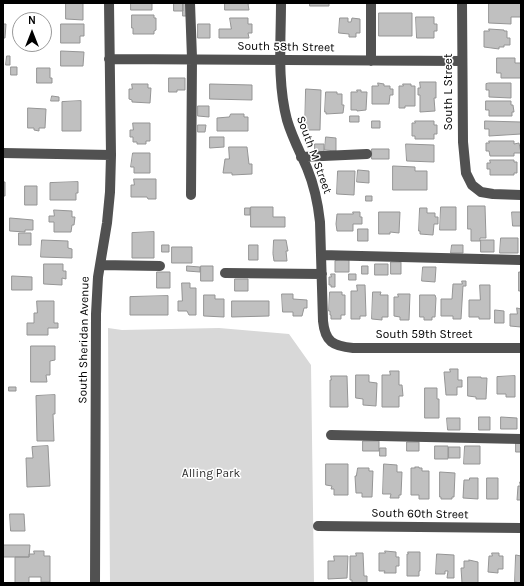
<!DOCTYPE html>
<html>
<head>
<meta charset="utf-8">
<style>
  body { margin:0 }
  #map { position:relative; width:524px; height:586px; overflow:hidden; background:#fff; font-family:Karla,sans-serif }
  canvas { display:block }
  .frame { position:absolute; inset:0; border:4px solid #000; pointer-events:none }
  .north { position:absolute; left:12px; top:12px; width:40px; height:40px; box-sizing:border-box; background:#fff; border:1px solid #999; border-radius:50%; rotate:0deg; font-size:11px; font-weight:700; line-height:16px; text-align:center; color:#000 }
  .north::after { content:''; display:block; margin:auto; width:14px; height:18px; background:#000; clip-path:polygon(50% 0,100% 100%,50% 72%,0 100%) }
</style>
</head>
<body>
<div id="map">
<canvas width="524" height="586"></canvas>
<div class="frame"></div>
<div class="north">N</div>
</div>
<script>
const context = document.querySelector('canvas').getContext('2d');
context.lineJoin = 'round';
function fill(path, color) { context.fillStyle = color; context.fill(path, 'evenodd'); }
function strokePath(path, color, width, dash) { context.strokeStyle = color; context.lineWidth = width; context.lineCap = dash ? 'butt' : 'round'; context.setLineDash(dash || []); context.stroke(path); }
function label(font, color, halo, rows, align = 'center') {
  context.font = font + ' Karla,sans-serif'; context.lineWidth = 3; context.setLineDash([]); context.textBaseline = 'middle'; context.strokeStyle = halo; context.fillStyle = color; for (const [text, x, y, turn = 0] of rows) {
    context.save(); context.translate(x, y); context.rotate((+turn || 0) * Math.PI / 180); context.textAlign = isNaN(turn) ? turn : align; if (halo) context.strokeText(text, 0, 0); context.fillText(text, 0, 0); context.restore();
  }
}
fill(new Path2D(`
  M108 328 122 330 219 328 289 334 311 365 314 583H110Z`), '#d8d8d8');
const building = new Path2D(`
  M66 3H83V20L66 19Z
  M131 3H152V10H131Z
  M174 3H183V11H174Z
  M183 3H188V16H183Z
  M225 3H252L248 4 249 10H225Z
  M310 3H329V6H310Z
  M489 3H521V17H511V24L489 23Z
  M379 13H412V36H379Z
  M132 15H154V18H156V30L154 31V34H133V28H132Z
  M416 17H434V24H437V31H434V38H417Z
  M230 18H248V24H252V33H248L249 38H219V29H231Z
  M340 18H348V22H351L352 18 360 19V33H356V37H349V34L339 33Z
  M3 24H6L5 38H3V50Z
  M61 24H84V36H80V43H61Z
  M198 24H210V38H198Z
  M489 29 504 30V31H507V38H510V45H504V47H499V49L484 47V31H489Z
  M61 51 84 52 83 66H61Z
  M7 56H10V65H6Z
  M497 58H515V63H521V78H501V73H497Z
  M11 67H17V75H11Z
  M37 68H50V78H52V83H37Z
  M169 78H185V90H177V92H169Z
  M420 82H436V98H434L435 111 420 112V95H418V88H420Z
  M378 83 384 84V86H390V89H393V95H390L389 104H372V86H378Z
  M489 83H511V98L489 97V90H486V84Z
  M132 84H148V88H151L150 103 132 102V100L129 99V89H132Z
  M210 84 252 85V100L210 99Z
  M403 84H411V86H415V106H405V108H399V86H403Z
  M306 89 321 90 320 130H305Z
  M357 90H361V92H367L366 110 357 111V110H351V92H357Z
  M326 92H337V94H342V105H344L343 113 326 114V112H325Z
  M52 96 59 97V101H51Z
  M81 101V131H62V102Z
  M486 101H511V105H513L514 112H512V116H489V110H486Z
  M198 106H209V117L198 116Z
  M28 108 46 109 45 128H39V131L34 130V128H28Z
  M231 114H244V117H248V131H217V118L229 117Z
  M350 116H359V122H350Z
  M372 121H380V128H372Z
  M415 121H434V125H437V134H434V139H415V136H412V123H415Z
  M485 121 521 122V134L489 136V129H485Z
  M133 123H150V141H146V144H137V142H133V137H130V130H133Z
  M198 125H206L205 132H198Z
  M210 137H224V147L210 148Z
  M326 137 336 138V151L325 150Z
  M489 141H514V144L519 143 521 153H514V156H490L489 151H486V143H489Z
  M315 144H324V152H315Z
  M406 144 434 145V162L407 161Z
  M229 147H247L249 164H252V174L232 175V173H223L225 159H229Z
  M372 149H389V159H372Z
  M133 153H150V173H134V167H131Z
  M490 160H514V162H517V173H514V175H490V169H487V163H490Z
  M393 166 415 167V171H427V190H393Z
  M358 170 369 171V183L357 182Z
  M338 171H355L354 195 337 194Z
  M134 179H156V199H148L147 197H131V185H134Z
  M3 182H5V196H3Z
  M78 182V193H76V200H50V183Z
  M25 186H37V205H25Z
  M366 196H372V201H366Z
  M468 206H485L486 238H480V241H471V229H468Z
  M251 207H273V217H285V227H251Z
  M441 207H456V230H440Z
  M245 208H250V215H245Z
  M420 208H427V213H435V217H438V224H434L433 235 420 234V231H419Z
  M54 210 72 211V217H75L74 225H72L71 232H54V222H49V216H54Z
  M353 212H360V217H362V224H353V231H337L336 224 337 214H353Z
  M379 212H400L399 233 390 232V234H379Z
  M512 212H521V226H513Z
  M10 218 33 220V230H25V232L10 231Z
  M358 229H368V241H358Z
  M154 232V258H132V233Z
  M19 233H31V245H19Z
  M501 238H518V253H500Z
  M42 240 68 241V248L72 249V258L41 257Z
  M274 240H286L288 251H286L287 261H274L273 254Z
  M481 240H494V252H481Z
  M162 245H169V252H162Z
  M249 245H258V260H249Z
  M452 245H463V253H451Z
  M172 247H192V263H172Z
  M349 260V272H335V261Z
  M391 262H401V274H391Z
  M44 264H63V271H66V279L62 278V285L44 284Z
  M375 264H388V275H375Z
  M187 266 200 267V272L187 271Z
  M201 266H213V281H201Z
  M362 266H368V274H362Z
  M423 267H436L435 282 422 281Z
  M157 272H170V288H157Z
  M519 272H521V292V291H519Z
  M331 274H335V287H331V285H329V277H331Z
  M349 274H356V280H349Z
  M12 276 32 277V290H12Z
  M235 279H248V291H235Z
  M462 281H466V286H463L461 319H453V316H441V299H452L453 284H462Z
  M182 283H190V288H196V315H189L187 311H178V301H182Z
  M357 285H365L366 316H360V319H351V291H357Z
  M480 285H490V319H479V317H469V300H480Z
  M330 292H342V295H345V315H341V319H331V315H330V311H329Z
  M373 292H381L380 295H388V317H382V320L372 319Z
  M282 294H293V299L307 300V308H304L302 316H293V312H283Z
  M398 294H410L409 320H400V317L394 316V297H398Z
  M204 295H215V299H224V317L204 316Z
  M420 295H435L436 298 435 317H432V320H424V317H420Z
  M168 296V315H130V297Z
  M37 301H54V323H58V328H48V335H27V323H34V313H37Z
  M232 301H269V316L232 317Z
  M517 308 521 309V327L510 326V314H517Z
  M495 310 504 311V323H495Z
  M31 346H55V360L50 361V375H46L47 382H31Z
  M450 369H458V380H462V387H457V395H446L444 372H450Z
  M390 371H399V385H402L403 396H399V407H382V375H390Z
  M356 375H369V382L377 383 376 406 363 405V399L356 398Z
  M331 376H347L348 407H330V380H331Z
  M515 376V397H506V394H497V377Z
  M468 377H481V378H487L486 399H476V397L468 396Z
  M9 387H16V391H9Z
  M425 388H437V399H439V418H425Z
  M55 395V414H53L54 441H37L36 396Z
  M479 417H490V430H479Z
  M501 417 517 418V429H501Z
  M447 418H460V430H448Z
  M363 441H379V451H363Z
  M407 442H419V451H407Z
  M516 443H521V452H516Z
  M48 446 50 486 27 487 26 458H33L32 447Z
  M435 446H448V459H435Z
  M465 446H480V464H464Z
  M449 447H460V458H449Z
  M380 448H386V456H380Z
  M326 464H348V495H334V489H331L332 486 326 485Z
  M384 464 397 465V472H402L401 495H399V498H390L391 494H383Z
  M415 467H419V468H422V471H429V499H419V495H411V468H415Z
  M358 468H369V471H373L372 497H362V493H356L355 476H356Z
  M440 472 455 473 454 497H452V499H441V497H440Z
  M470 478H478V499L463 498 464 480H469Z
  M487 478H498V499H487Z
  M520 482H521V500H517L518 486H520Z
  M10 514H24L25 531H11Z
  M3 545H30L29 557H3Z
  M34 551H44V556H50V582H41V577H29V583H15V557H29V554H34Z
  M385 551 396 552V557H399V566H396V573H384L385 571H379V553H385Z
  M408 552H420V571H419V576H407V554H408Z
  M356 553H363L364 576H367V583H352V580H350V556H356Z
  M492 553H499V556H503V569H498V573L488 572 489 556H492Z
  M437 554 454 555V578H447L448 571H445V574H436Z
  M516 555 521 556V583L515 582Z
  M334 556H348L347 578 328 579V561H334Z
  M469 560 478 562V583H462L461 568H464V561H469Z`);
fill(building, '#c0c0c0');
strokePath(building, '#959595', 1);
strokePath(new Path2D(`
  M190 3 192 58 191 195
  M281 3C281 41 277 82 287 120 292 137 300 152 307 168 314 185 318 203 320 222L323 321C325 342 333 346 353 348H521
  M371 3V61
  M462 3 463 142 466 173 472 185 481 192 493 194 521 195
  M109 59 462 61
  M3 153 111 155
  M301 157 367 154
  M321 255 521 260
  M100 265 160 266
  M225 273 322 274
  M331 435 521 439
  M318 526 521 528
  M95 583 96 314 98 277 107 223 110 192 111 155 109 3`), '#515151', 10);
label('12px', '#000', '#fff', [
  ["South 58th Street",286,47,1],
  ["South L Street",449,92,-90],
  ["South M Street",314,155,70],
  ["South 59th Street",424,335],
  ["South Sheridan Avenue",84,340,-89],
  ["South 60th Street",420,514,1]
]);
label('12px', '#2f2f2f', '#fff', [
  ["Alling Park",211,474]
]);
</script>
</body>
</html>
